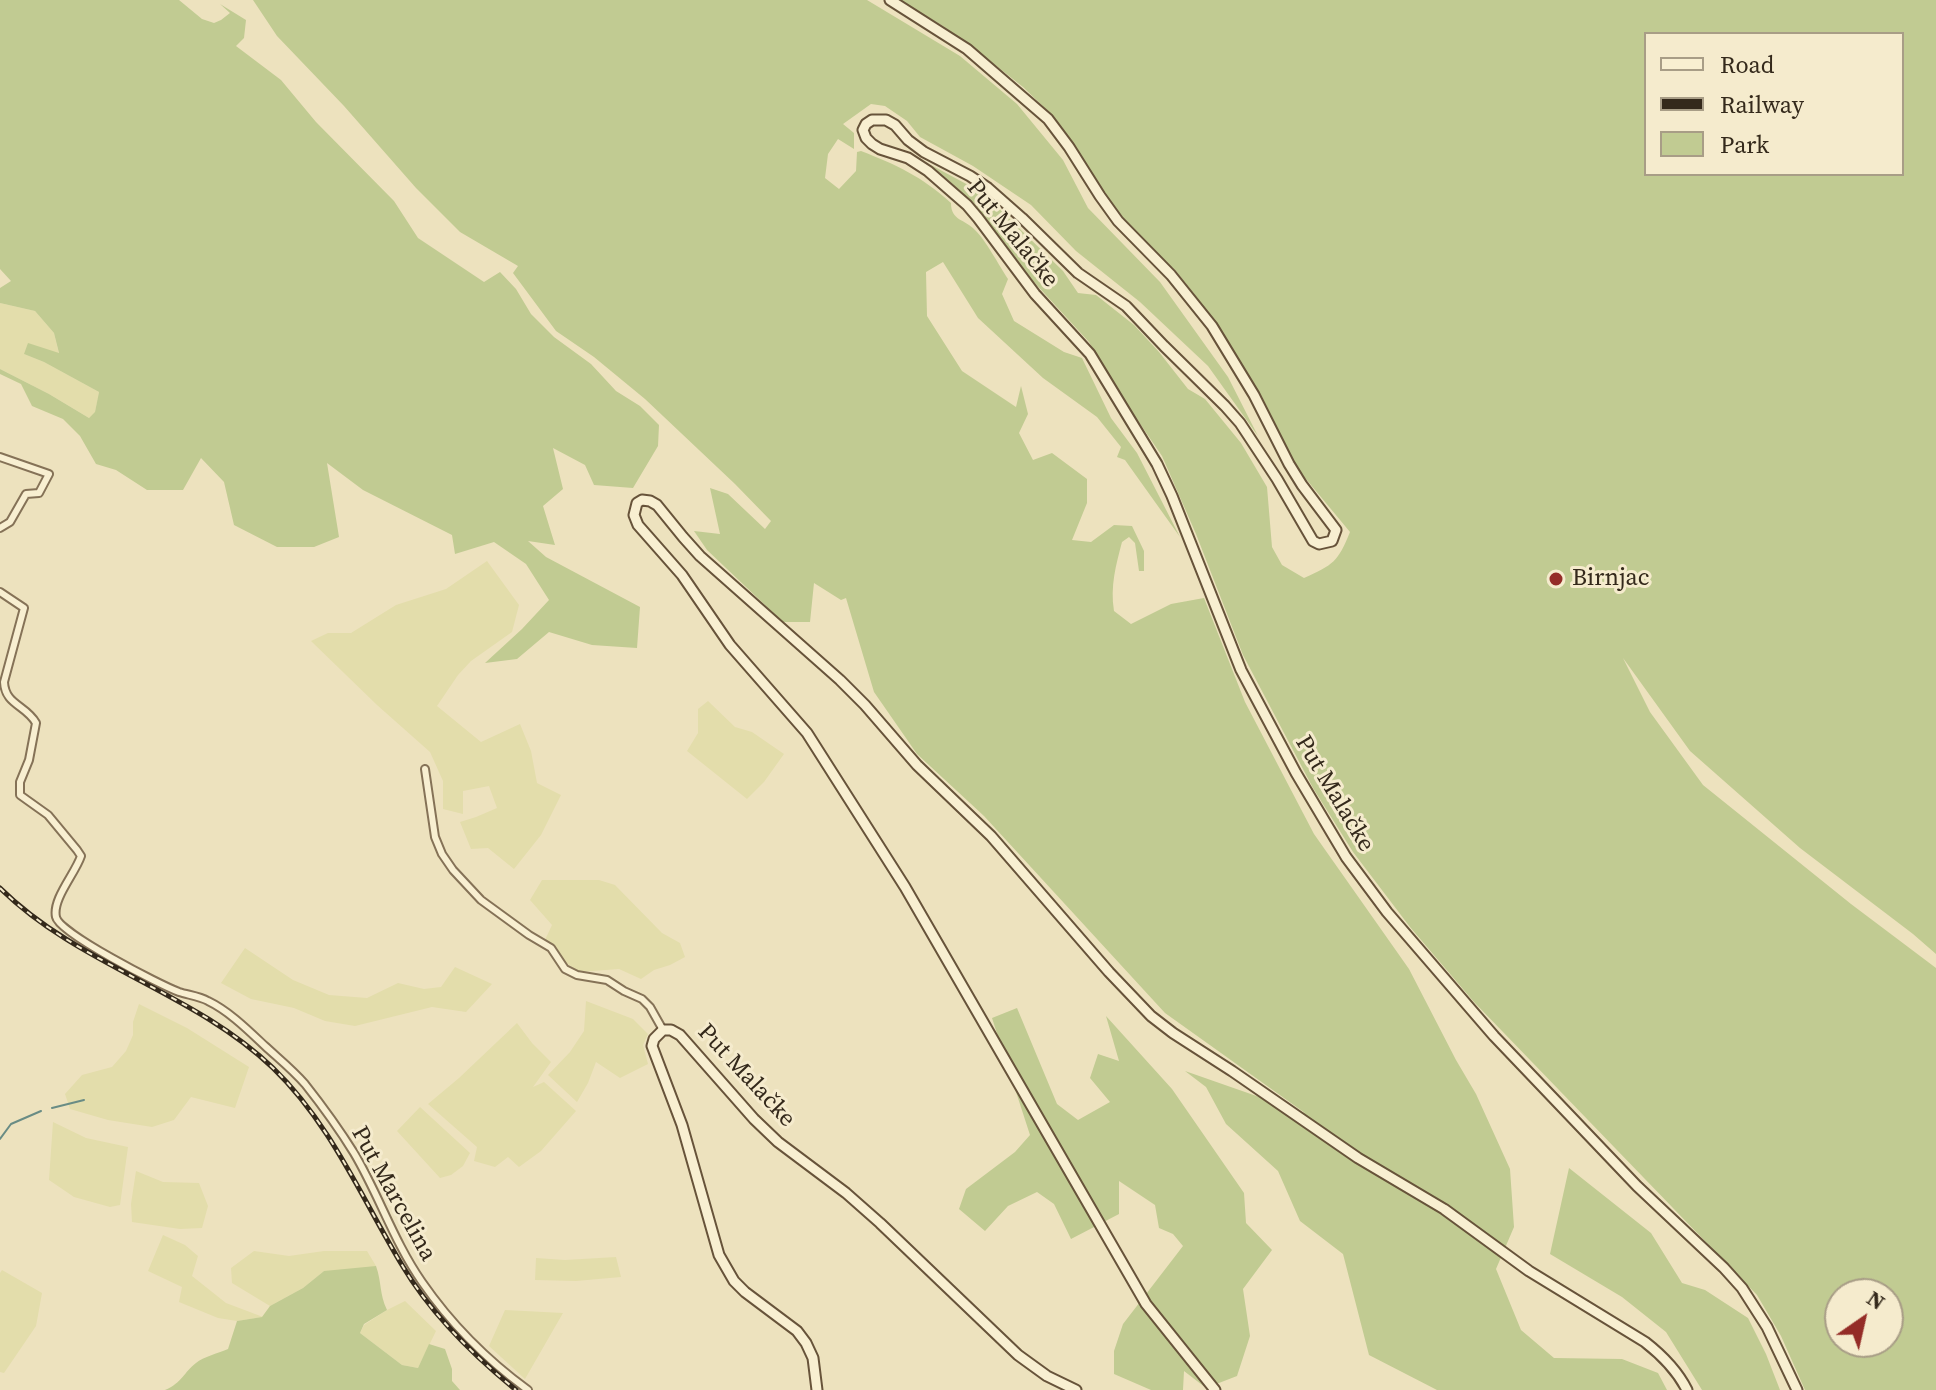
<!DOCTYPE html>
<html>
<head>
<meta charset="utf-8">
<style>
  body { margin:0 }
  #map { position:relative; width:1936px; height:1390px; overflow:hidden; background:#ede2be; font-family:"Source Serif 4",serif }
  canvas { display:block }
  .legend { position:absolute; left:1644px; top:32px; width:260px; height:144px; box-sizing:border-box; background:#f5ebcd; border:2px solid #a89d86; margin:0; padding:10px 14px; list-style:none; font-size:24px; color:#34291b }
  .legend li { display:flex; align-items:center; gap:16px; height:40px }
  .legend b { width:40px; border:2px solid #a89d86 }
  .north { position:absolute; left:1824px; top:1278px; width:80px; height:80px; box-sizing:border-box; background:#f5ebcd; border:2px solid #a89d86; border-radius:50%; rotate:34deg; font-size:22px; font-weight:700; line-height:32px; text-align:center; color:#34291b }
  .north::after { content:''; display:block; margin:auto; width:28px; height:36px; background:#942c27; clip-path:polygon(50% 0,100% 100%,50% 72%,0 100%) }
</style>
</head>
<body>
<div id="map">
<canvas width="1936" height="1390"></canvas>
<ul class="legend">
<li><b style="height:10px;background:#f8efd1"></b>Road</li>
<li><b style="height:10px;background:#34291b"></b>Railway</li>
<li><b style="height:22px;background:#c1cb92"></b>Park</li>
</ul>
<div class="north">N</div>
</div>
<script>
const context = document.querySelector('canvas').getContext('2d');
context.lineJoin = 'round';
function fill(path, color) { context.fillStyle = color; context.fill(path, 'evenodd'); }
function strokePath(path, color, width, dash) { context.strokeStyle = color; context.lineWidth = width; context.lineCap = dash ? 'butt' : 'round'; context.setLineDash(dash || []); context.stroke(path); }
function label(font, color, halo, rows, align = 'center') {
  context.font = font + ' "Source Serif 4",serif'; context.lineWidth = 6; context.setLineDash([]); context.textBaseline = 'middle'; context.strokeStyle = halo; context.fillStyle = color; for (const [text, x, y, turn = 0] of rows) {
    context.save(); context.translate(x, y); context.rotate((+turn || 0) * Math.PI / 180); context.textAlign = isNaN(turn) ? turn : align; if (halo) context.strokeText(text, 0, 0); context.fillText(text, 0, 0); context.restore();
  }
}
fill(new Path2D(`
  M0 303 35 311 54 333 59 354H24L44 362 99 392 95 413 89 418 49 394 0 369Z
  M487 561 519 605 512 632 471 661 458 675 437 706 481 742 520 724 531 751 537 783 561 795 541 835 514 869 488 848 471 849 460 822 476 817 497 808 489 786 463 791V814L443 809V781L430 752 377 705 311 641 328 633H351L396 605 446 589Z
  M708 701 735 727 752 732 784 754 764 782 747 799 687 751 698 733V709Z
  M542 880H599L615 885 662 933 680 943 685 957 670 965 654 970 641 979 619 969 579 972 565 962 553 944 545 940 552 925 530 900Z
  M245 948 293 980 329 995 367 998 398 983 424 989 441 987 455 967 492 984 466 1012 432 1007 355 1026 325 1021 294 1008 251 999 221 983Z
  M586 1001 633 1019 648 1034 643 1045 648 1064 620 1078 596 1062 588 1083 577 1102 548 1075 570 1052 584 1031Z
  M139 1004 187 1028 249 1067 235 1108 191 1097 174 1120 152 1127 108 1120 70 1109 65 1094 82 1075 112 1067 126 1051 133 1035V1022Z
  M517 1023 532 1043 551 1062 533 1087 544 1082 576 1111 541 1151 519 1167 508 1157 495 1167 474 1161 477 1147 428 1104 459 1078Z
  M420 1107 470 1153 463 1166 451 1175 440 1178 397 1131Z
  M53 1122 86 1138 128 1147 120 1205 110 1207 74 1197 49 1180Z
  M136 1171 163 1182 199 1183 208 1206 202 1228 180 1229 132 1222 131 1204Z
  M163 1235 185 1245 198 1256 192 1276 226 1303 263 1317 237 1321 218 1318 179 1302 182 1287 148 1271Z
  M254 1251 289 1256 324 1251H367L376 1266 362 1271H324L303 1288 270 1306 232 1283 231 1268Z
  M616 1257 621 1277 576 1281 535 1280 536 1258 565 1260Z
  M2 1270 42 1293 36 1326 4 1373 0 1372V1273Z
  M405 1301 436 1331 418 1368 402 1365 360 1333 364 1325 387 1310Z
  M505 1310 563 1313 525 1379 489 1346Z`), '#e3ddab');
fill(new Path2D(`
  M0 0H179L202 19 214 23 221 20 230 13 220 4 246 20 244 38 236 46 281 80 316 122 394 201 418 238 484 282 500 272 516 289 531 314 554 337 591 364 616 391 640 406 659 425 658 446 633 488 594 485 585 465 553 448 563 489 543 506 555 545 528 541 546 557 640 607 637 648 592 645 549 632 517 659 485 663 522 629 549 600 526 564 494 542 455 554 452 535 363 490 327 463 339 537 314 547H277L234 525 224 482 201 458 183 490H147L116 470 96 464 80 436 63 419 32 406 21 384 0 374V369L49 394 89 418 95 412 99 392 44 362 24 354 28 343 59 353 54 333 35 311 0 303V288L11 281 0 269Z
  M253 0H867L960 56 1017 104 1063 160 1088 208 1160 282 1228 377 1258 436 1208 366 1140 302 1076 251 1031 205 973 166 920 137 907 121 885 106 871 104 843 124 854 133V149L838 139 828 154 825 178 839 189 856 171 857 152 861 151C897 165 921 176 951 203 951 221 965 219 975 230 985 239 1000 267 1008 279L1002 294 1014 321 1064 352 1082 358 1111 418 1137 453 1180 537 1125 460 1117 457 1121 447 1097 417 1043 378 978 318 943 262 926 272 927 316 962 371 1016 407 1021 386 1028 414 1019 433 1033 460 1052 453 1087 479V503L1072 540 1091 542 1114 525 1132 526 1144 551V571H1139L1135 543 1129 537 1122 542C1116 565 1110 586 1114 611L1131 624 1171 604 1204 598 1245 702 1314 834 1409 969 1456 1060 1476 1094 1510 1169 1514 1227 1496 1269 1521 1330 1554 1358 1622 1359 1658 1373 1667 1390H1437L1369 1355 1343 1254 1300 1221 1278 1171 1226 1124 1206 1087 1185 1071 1305 1113 1165 1013 984 816 917 754 874 692 846 598 841 600 814 583 810 622H783L707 550 694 531 720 534 710 488 728 494 765 529 771 521 735 484 645 399 594 357 556 331 513 273 518 266 460 232 416 188 344 106 277 36Z
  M899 0H1936V954L1913 934 1800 848 1690 751 1623 658 1650 712 1703 785 1851 904 1936 968V1390H1805L1781 1336 1757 1295 1474 1002 1410 927 1353 852 1313 788 1243 655 1196 534 1162 456 1119 393 1089 342 1033 281 974 203 931 165 983 193 1063 271 1078 293 1096 295 1134 325 1159 352 1188 389 1205 399 1241 443 1267 487 1272 547 1282 565 1304 578C1333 565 1338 562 1350 532L1296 467 1262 397 1195 295 1176 271 1121 219 1052 115 1023 87 985 57 943 26ZM1646 34H1902V174H1646ZM1840 1294H1888V1342H1840Z
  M1017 1008 1057 1104 1078 1120 1110 1102 1090 1078 1098 1054 1119 1061 1106 1016 1172 1089 1244 1193 1246 1223 1272 1250 1243 1289 1250 1336 1237 1376 1206 1388 1184 1371 1183 1390H1151L1114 1374V1351L1123 1324 1183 1246 1173 1234 1159 1228 1155 1205 1119 1181V1214L1071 1239 1054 1204 1037 1192 1008 1206 985 1231 959 1209 966 1189 1015 1152 1030 1135 992 1018Z
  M1569 1168 1651 1233 1682 1283 1705 1290 1748 1318 1766 1354 1780 1390H1702L1666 1332 1622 1297 1550 1254Z
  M376 1266C382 1283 379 1293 387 1310L364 1324 360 1333 402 1365 418 1368 429 1344 445 1349 452 1369V1381L460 1390H165C182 1383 184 1372 196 1363 203 1357 219 1353 228 1349L237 1321 262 1317 270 1306 303 1288 324 1271Z`), '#c1cb92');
strokePath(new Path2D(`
  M52 1108 84 1100
  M0 1139 11 1124 41 1111`), '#698c85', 2);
const street = new Path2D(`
  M0 457 49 474 39 493 26 494 10 522 0 528
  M0 592 24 608 4 682C5 705 26 705 36 723L29 760 20 782V795L48 815 77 850 81 856C75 874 52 899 56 917 59 933 160 985 179 992 188 995 199 996 208 1001 229 1011 248 1030 265 1046 278 1058 293 1070 305 1084 320 1103 341 1132 354 1153 379 1195 394 1242 422 1282 451 1324 487 1360 528 1390
  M425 769 435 837 442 854 453 870 481 900 529 935 551 948 565 969 577 975 607 980 624 991 642 999 650 1007 663 1030`);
const secondary = new Path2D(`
  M890 0 967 49 1048 119 1069 147 1100 196 1118 221 1171 275 1212 326 1254 395 1289 464 1302 485 1336 530 1332 541 1319 544 1313 541 1277 479 1240 423 1225 406 1164 346 1126 306 1078 273 1022 218 988 188 970 176 924 152 908 140 895 125 886 120H872L866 124 863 130 866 138 872 144 880 149 908 158 928 171 967 205 978 218 1035 294 1090 354 1157 464 1172 496 1241 670 1296 773 1346 857 1387 912 1494 1036 1637 1186 1724 1268 1742 1288 1767 1327 1797 1390
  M817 1390 813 1358 806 1343 797 1331 745 1292 734 1281 719 1255 682 1125 652 1046 654 1039 663 1030H671L680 1035 754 1119 778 1142 846 1193 880 1223 1018 1355 1047 1376 1076 1390
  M1215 1390 1146 1304 905 887 807 733 730 645 682 575 638 525 634 515 637 503 642 500 650 501 657 505 683 537 700 556 840 680 865 705 917 765 991 836 1109 972 1151 1016 1173 1033 1232 1071 1358 1158 1444 1209 1529 1271 1645 1342C1663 1356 1677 1370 1687 1390`);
strokePath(street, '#857257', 10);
strokePath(secondary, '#67533a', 13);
strokePath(street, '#f8efd1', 6);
strokePath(secondary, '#f8efd1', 9);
const rail = new Path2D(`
  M0 888C79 966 194 992 273 1068 331 1124 361 1197 402 1265 431 1314 473 1355 516 1390`);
strokePath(rail, '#34291b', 5);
strokePath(rail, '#f5ebcd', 2, [6]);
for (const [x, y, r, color] of [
  [1556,579,8,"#942c27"]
]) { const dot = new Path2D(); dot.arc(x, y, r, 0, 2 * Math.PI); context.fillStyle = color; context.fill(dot); strokePath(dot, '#f5ebcd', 3); }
label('24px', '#34291b', '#f5ebcd', [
  ["Put Malačke",1012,234,51],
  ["Put Malačke",1334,794,59],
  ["Put Malačke",746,1076,47],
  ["Put Marcelina",393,1194,61]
]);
label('24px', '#34291b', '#f5ebcd', [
  ["Birnjac",1572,579]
], 'left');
</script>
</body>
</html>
